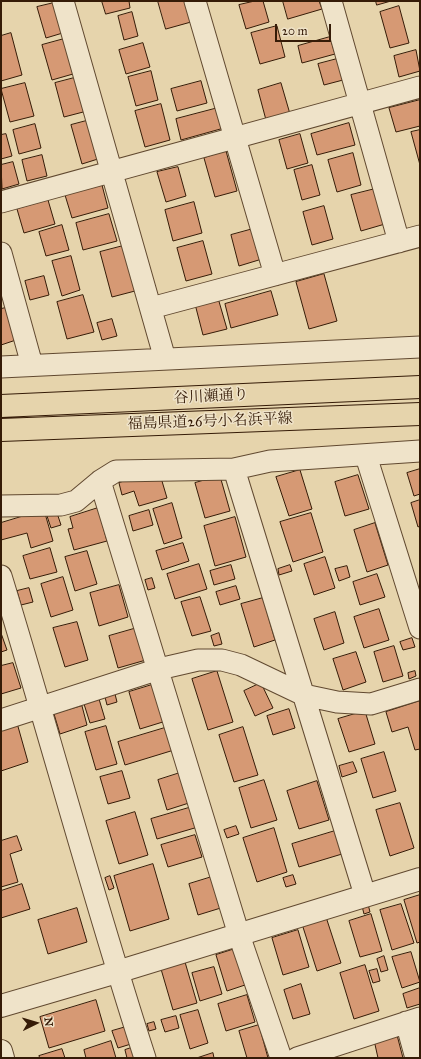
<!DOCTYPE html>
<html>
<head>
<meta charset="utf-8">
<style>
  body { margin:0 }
  #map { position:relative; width:421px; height:1059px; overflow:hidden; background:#e6d4ac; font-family:"IM FELL Great Primer",serif }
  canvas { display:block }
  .frame { position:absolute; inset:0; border:2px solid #351b07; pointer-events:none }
  .north { position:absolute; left:16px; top:1003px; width:40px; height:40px; -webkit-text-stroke:3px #efe3c9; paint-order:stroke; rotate:85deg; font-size:11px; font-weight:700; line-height:16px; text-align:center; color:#351b07 }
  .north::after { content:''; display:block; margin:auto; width:14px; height:18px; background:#351b07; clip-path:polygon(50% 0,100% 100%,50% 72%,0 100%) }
  .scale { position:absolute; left:275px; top:24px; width:56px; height:18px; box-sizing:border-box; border:2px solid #351b07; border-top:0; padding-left:5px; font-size:12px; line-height:14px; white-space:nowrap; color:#351b07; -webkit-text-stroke:3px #efe3c9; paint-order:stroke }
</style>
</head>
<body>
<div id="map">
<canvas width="421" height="1059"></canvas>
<div class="frame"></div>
<div class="north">N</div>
<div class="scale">20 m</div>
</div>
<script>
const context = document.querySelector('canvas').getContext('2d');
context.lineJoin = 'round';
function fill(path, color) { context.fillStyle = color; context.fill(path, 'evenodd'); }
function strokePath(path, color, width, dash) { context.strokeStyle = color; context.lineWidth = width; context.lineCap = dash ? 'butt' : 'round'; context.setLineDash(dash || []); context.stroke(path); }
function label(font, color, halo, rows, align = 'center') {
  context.font = font + ' "IM FELL Great Primer","Noto Serif JP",serif'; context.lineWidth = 3; context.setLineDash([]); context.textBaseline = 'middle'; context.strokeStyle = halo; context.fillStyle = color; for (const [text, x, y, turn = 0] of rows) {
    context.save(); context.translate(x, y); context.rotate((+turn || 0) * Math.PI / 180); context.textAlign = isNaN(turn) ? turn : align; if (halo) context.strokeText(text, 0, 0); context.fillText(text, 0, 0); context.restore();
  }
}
const building = new Path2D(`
  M102 1H129L130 8 106 14Z
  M158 1H185L191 22 166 29Z
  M255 1H263L269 22 246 29 239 5Z
  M283 1H319L322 9 288 19Z
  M376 1H391L377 5Z
  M58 2 66 32 46 38 37 7Z
  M399 6 409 43 390 48 380 12Z
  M132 12 138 36 124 40 118 16Z
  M277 26 285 57 260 64 251 33Z
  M11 33 22 75 1 81V36Z
  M330 37 335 54 302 63 298 46Z
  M64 39 73 74 52 80 42 45Z
  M143 43 150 67 126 74 119 50Z
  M416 50 420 71 399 77 394 56Z
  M337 59 343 80 324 85 318 64Z
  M151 71 158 100 136 106 128 77Z
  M78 77 87 111 64 117 55 83Z
  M201 81 207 103 177 111 171 89Z
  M25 83 34 116 10 122 1 89Z
  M281 83 290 114 266 120 258 90Z
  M420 100V126L396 132 389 108Z
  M161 104 170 140 145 147 135 111Z
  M218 108 224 128 181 140 176 119Z
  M90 120 101 158 82 164 71 125Z
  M349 123 355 145 317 155 311 134Z
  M35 124 41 148 19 154 13 130Z
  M420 130V165L411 132Z
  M6 134 12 156 1 159V135Z
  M300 134 308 163 287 169 279 140Z
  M226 151 237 191 215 197 204 158Z
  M353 153 361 185 337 192 328 160Z
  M42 155 47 176 27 181 22 160Z
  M13 162 19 184 2 189 1 165Z
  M312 165 320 195 302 200 294 170Z
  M178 167 186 196 166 202 157 172Z
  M102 185 108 208 72 218 65 195Z
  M375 189 385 224 361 231 351 195Z
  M48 200 55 224 24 233 17 209Z
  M194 202 202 233 173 241 165 210Z
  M324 206 333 239 312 245 303 212Z
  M109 214 117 241 83 250 76 223Z
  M62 225 69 250 46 256 39 232Z
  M253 229 262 259 239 266 231 235Z
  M203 241 212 274 186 281 177 248Z
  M123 246 135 291 112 297 100 252Z
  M71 256 80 290 62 296 52 261Z
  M324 274 337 321 309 329 296 282Z
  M44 276 49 295 30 300 25 281Z
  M271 291 278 315 231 328 225 304Z
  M83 295 94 332 67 339 57 302Z
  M218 298 227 329 203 335 195 304Z
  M10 307 19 339 1 345V309Z
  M112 319 117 336 102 340 97 323Z
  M420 469V494L414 496 407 473Z
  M300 470 312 509 289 516 276 477Z
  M159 471 167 498 139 506 134 491 122 495 119 483Z
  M358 475 369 509 345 516 335 482Z
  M220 476 230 511 205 518 195 483Z
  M420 500V526L418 527 411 503Z
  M172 503 182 538 164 544 153 509Z
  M55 507 61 525 51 528 45 510Z
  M98 508 107 541 74 550 68 529 73 528 70 517Z
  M44 510 53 541 31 548 27 533 1 540V523Z
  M149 510 153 525 133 531 129 516Z
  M311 513 323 552 293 562 280 522Z
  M235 517 246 557 215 566 204 526Z
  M375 523 388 565 367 572 354 530Z
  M183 543 189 561 162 570 156 551Z
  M50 548 57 572 30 579 23 556Z
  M87 551 97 584 75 591 65 557Z
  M325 557 335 588 314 595 304 564Z
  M199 564 207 589 175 599 167 574Z
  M231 565 235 579 214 585 210 571Z
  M290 565 292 571 279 575 278 569Z
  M347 566 350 577 339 581 335 569Z
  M377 574 385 597 360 605 353 582Z
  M63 577 73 610 51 617 41 584Z
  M152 578 155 588 148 590 145 580Z
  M119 585 128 617 99 626 90 593Z
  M236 586 240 599 220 605 216 592Z
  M29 588 33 602 21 605 17 591Z
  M200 597 211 631 192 636 181 602Z
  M263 598 275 640 254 647 241 604Z
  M379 609 389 640 364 648 354 617Z
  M335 612 344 643 324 650 314 619Z
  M77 622 88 660 65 667 53 628Z
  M137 628 146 660 118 668 109 636Z
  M1 633 7 650 1 652Z
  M219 633 222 644 214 646 211 636Z
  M412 638 415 647 403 650 400 642Z
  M394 646 403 676 383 682 374 652Z
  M356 652 366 682 343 690 333 659Z
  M13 663 21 688 1 694V666Z
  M217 671 233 722 208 730 192 679Z
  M415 671 416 676 409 679 408 673Z
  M261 683 273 708 255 716 244 691Z
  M155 684 166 721 140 729 129 692Z
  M115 694 117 702 107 705 105 697Z
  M99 699 105 719 90 723 84 704Z
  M420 701V749L415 750 408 727 392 732 386 712Z
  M82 706 87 725 60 734 54 714Z
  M289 709 295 728 273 735 267 716Z
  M365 711 375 744 349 752 338 719Z
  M17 723 28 762 1 771V728Z
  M106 726 117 764 96 770 85 732Z
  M168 727 174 750 125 765 118 742Z
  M243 727 258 775 234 782 219 735Z
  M384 752 396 791 373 798 361 759Z
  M353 762 357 772 342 777 339 766Z
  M122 771 130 798 108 804 100 777Z
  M183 772 192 802 167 810 158 780Z
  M264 780 277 820 251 828 239 788Z
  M317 781 329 820 299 829 287 791Z
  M400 803 414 848 390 856 376 810Z
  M192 807 198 827 157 839 151 819Z
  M135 812 148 855 119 864 106 821Z
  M236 826 239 834 227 838 224 830Z
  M274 828 287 872 257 882 243 838Z
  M335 831 342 854 299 867 292 844Z
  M195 835 202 857 168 867 161 845Z
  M17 836 22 850 10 854 18 882 1 887V841Z
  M153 864 169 919 130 931 114 876Z
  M293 875 296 884 286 887 283 878Z
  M110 876 114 888 109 890 105 878Z
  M215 876 224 907 198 915 189 884Z
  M22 884 30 909 1 918V891Z
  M420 895V942L417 943 404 900Z
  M368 904 370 912 364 914 362 906Z
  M401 904 414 943 392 950 380 910Z
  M77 908 87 942 48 954 38 920Z
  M371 914 382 951 360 957 349 921Z
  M326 917 341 963 317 971 302 924Z
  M298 930 309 967 283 975 272 938Z
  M235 949 245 985 227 991 216 955Z
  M411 952 420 982 402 988 392 957Z
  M384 956 388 970 381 972 377 959Z
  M185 962 197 1003 173 1010 161 969Z
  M365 965 379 1011 354 1019 340 973Z
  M214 967 222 994 200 1001 192 973Z
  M377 969 380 981 373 983 369 971Z
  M301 984 310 1014 293 1019 284 990Z
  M420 988V1004L407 1008 403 994Z
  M247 995 255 1022 226 1031 218 1004Z
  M96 1000 105 1031 49 1048 40 1017Z
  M198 1010 208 1043 190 1049 180 1015Z
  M176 1016 179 1028 165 1032 161 1020Z
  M154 1022 156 1029 149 1031 147 1024Z
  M259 1025 268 1058H247L239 1031Z
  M126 1027 131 1044 118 1048 112 1031Z
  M397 1035 403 1058H378L374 1040Z
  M111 1041 116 1058H86L84 1050Z
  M134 1047 137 1058H127L125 1050Z
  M62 1049 65 1058H40L39 1056Z
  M213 1053 214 1058H197Z`);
fill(building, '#d69974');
strokePath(building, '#351b07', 1);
const minor = new Path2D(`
  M63 1 165 359
  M195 1 275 275
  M331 1 399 242
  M1 202 420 87
  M1 253 32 365
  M151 308 420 236
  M1 367 420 347
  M366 456 420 628
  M234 469 365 895
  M100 481 239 935 281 1058
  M1 506 61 505 76 501 100 481 116 471 234 469 270 461 420 451
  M1 576C50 736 93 898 145 1058
  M1 720 159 669 198 660H222L241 665 304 695 337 702 371 704 420 689
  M406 1022 416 1058
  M297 1058 420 1018`);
const tertiary = new Path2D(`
  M1 1006 117 972 420 879
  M1 1051 3 1058`);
const primary = new Path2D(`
  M1 406 420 387
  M1 430 420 414`);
strokePath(minor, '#614930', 23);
strokePath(tertiary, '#614930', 24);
strokePath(primary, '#351b07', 24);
strokePath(minor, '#efe3c9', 21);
strokePath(tertiary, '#efe3c9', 22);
strokePath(primary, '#e6d4ac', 22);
label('15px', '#351b07', '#efe3c9', [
  ["谷川瀬通り",211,397,-3],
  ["福島県道26号小名浜平線",210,422,-2]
]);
</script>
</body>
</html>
